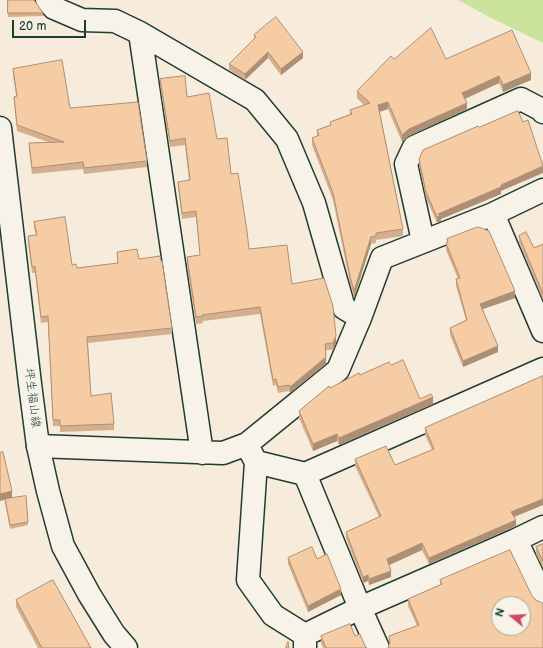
<!DOCTYPE html>
<html>
<head>
<meta charset="utf-8">
<style>
  body { margin:0 }
  #map { position:relative; width:543px; height:648px; overflow:hidden; background:#f7ebdb; font-family:"Balsamiq Sans",sans-serif }
  canvas { display:block }
  .north { position:absolute; left:491px; top:596px; width:40px; height:40px; box-sizing:border-box; background:#f7f3e8; border:1px solid #a1aaa0; border-radius:50%; rotate:288deg; font-size:11px; font-weight:700; line-height:16px; text-align:center; color:#1f3d34 }
  .north::after { content:''; display:block; margin:auto; width:14px; height:18px; background:#d1495b; clip-path:polygon(50% 0,100% 100%,50% 72%,0 100%) }
  .scale { position:absolute; left:12px; top:20px; width:74px; height:18px; box-sizing:border-box; border:2px solid #1f3d34; border-top:0; padding-left:5px; font-size:12px; line-height:14px; white-space:nowrap; color:#1f3d34; -webkit-text-stroke:3px #f7f3e8; paint-order:stroke }
</style>
</head>
<body>
<div id="map">
<canvas width="543" height="648"></canvas>
<div class="north">N</div>
<div class="scale">20 m</div>
</div>
<script>
const context = document.querySelector('canvas').getContext('2d');
context.lineJoin = 'round';
function fill(path, color) { context.fillStyle = color; context.fill(path, 'evenodd'); }
function strokePath(path, color, width, dash) { context.strokeStyle = color; context.lineWidth = width; context.lineCap = dash ? 'butt' : 'round'; context.setLineDash(dash || []); context.stroke(path); }
function label(font, color, halo, rows, align = 'center') {
  context.font = font + ' "Balsamiq Sans","Klee One",sans-serif'; context.lineWidth = 3; context.setLineDash([]); context.textBaseline = 'middle'; context.strokeStyle = halo; context.fillStyle = color; for (const [text, x, y, turn = 0] of rows) {
    context.save(); context.translate(x, y); context.rotate((+turn || 0) * Math.PI / 180); context.textAlign = isNaN(turn) ? turn : align; if (halo) context.strokeText(text, 0, 0); context.fillText(text, 0, 0); context.restore();
  }
}
fill(new Path2D(`
  M458 0H543V43L489 17Z`), '#cae59b');
const minor = new Path2D(`
  M47 0 54 8 82 20 115 21 140 33 255 100 287 139 314 203 344 308 360 318
  M140 33 202 453
  M493 214 543 331
  M423 241 406 164 414 147 521 99 542 110 543 112
  M38 446 223 453 247 444 338 370 360 318 382 258 493 214 543 190
  M249 449 256 462 248 580 273 615 305 635V648
  M256 462 305 474 543 369
  M305 474 360 608 378 648
  M516 540 543 597
  M305 635 360 608 516 540 543 527`);
const secondary = new Path2D(`
  M0 128 30 384 38 446 48 491 63 546 89 594 114 634 126 648`);
strokePath(minor, '#1f3d34', 25);
strokePath(secondary, '#1f3d34', 25);
strokePath(minor, '#f7f3e8', 22);
strokePath(secondary, '#f7f3e8', 22);
fill(new Path2D(`
  M7 0 43 13V16L8 17Z
  M254 35 303 58 281 75 268 58 245 80 229 70V64L254 39Z
  M394 59H446L531 80 503 92 499 83 465 99 467 109 409 136 402 142 388 109 380 112 403 229V236L376 240V243L371 244 354 298 350 283 333 200 312 145V138L317 136V130L330 125V122L350 114V110L364 105 357 98V91Z
  M13 69 147 161V167L84 174 83 169 32 174 29 149V143L48 142 17 131 14 103V97L16 96 13 75Z
  M160 79 187 97 217 139 231 174 249 249 292 284 336 343 333 350H325L326 364 290 393 289 391 278 393 276 385 273 386 260 314 203 321V323L196 324 187 264V257L200 255 196 217 182 219 178 188V182L189 180 185 145 170 147 160 85Z
  M419 159 501 191V194L441 219V221L437 223 426 198 419 165Z
  M34 222 72 265 77 268 117 263V252L139 259 172 328V334L88 343 91 396 114 424V430L60 432V426H53L48 322 41 323 35 273H32L28 243V236L36 235 34 228Z
  M519 236 534 248 543 244V300L519 242Z
  M447 239 515 298 483 309 498 352 463 367 450 335V328L466 320 456 286V279H458L446 250V243H447Z
  M391 365 420 399 433 404 339 445 337 441 313 451 299 418V411L330 388 360 375Z
  M543 376V505L514 517 516 526 429 564 422 550 389 565 391 577 369 585 368 581 363 583 346 538V532L379 517 355 466V459L395 465 432 450 425 435V428Z
  M5 499 28 522V525L10 529 5 503Z
  M543 544V568L536 554V547Z
  M288 558 317 559 341 595 308 612 288 564Z
  M440 580 532 596 536 600 542 603 390 644 389 636 417 626 408 606V599L440 585Z
  M16 600 91 648H38L16 607Z
  M321 636H355L367 648H323L321 643Z`), '#d4af8e');
fill(new Path2D(`
  M268 52V58L245 80V74Z
  M303 52V58L281 75V69Z
  M531 73V80L503 92V85Z
  M499 76V83L462 100V93Z
  M388 102V109L378 112V105Z
  M467 103V109L409 136 402 142V135L409 129Z
  M543 166V173L501 191V194L441 219V221L437 223V217L438 214Z
  M371 237V244L354 298V291Z
  M515 291V298L480 310V304Z
  M336 336V343L333 350V343Z
  M498 346V352L463 367V361Z
  M326 357V364L290 393V387Z
  M433 397V404L339 445V438Z
  M337 434V441L313 451V444Z
  M12 491V498L0 501V494Z
  M543 499V505L511 518V512Z
  M516 520V526L429 564V558Z
  M422 543V550L387 566V559Z
  M391 571V577L369 585V579Z
  M368 575V581L363 583V577Z
  M341 589V595L308 612V606Z`), '#ac8f74');
const building = new Path2D(`
  M8 0H34L43 13H8Z
  M276 17 303 52 281 69 268 52 245 74 229 64 256 37 254 35Z
  M431 28 446 59 512 30 531 73 503 85 499 76 462 93 467 103 409 129 402 135 388 102 378 105 403 229 376 233V236L371 237 354 291 350 276 333 193 312 138 319 135 317 130 331 125 330 122 352 114 350 110 370 103 357 91 391 56 394 59Z
  M62 60 70 108 138 102 147 161 84 168 83 162 32 168 29 143 64 142 17 125 14 97 17 96 13 69Z
  M185 76 187 97 209 93 217 139 227 138 231 174 238 173 247 231 249 249 287 245 292 284 324 278 333 306 336 336 333 343 325 344 326 357 290 387 289 385 278 387 276 379 273 380 260 307 202 315 203 316 196 317 187 257 200 255 196 211 182 213 178 182 190 180 185 138 170 141 160 79Z
  M518 111 523 122 528 120 543 166 501 185V187L438 214 441 215 437 217 426 192 419 159 423 150 478 126 479 127Z
  M65 217 72 265 76 264 77 268 118 263 117 252 137 249 139 259 160 256 161 261H162L172 328 87 337 91 396 111 393 114 424 60 426V420H53L48 316 41 317 35 266 32 267 28 236 37 235 34 222Z
  M478 227 489 231 515 291 480 304 498 346 463 361 450 328 467 320 456 279 460 278 446 243 448 242 447 239Z
  M526 232 534 248 543 244V294L519 236Z
  M403 360 420 399 431 394 433 397 339 438 337 434 313 444 299 411 329 386 330 388 359 373 360 375 389 362 391 365Z
  M543 376V499L511 512 516 520 429 558 422 543 387 559 391 571 369 579 368 575 363 577 346 532 381 516 355 459 386 446 395 465 434 449 425 428Z
  M3 452 12 491 0 494V453Z
  M26 496 28 522 10 525 5 499Z
  M543 544V561L536 547Z
  M312 547 317 559 327 554 341 589 308 606 288 558Z
  M510 550 532 596 536 600 542 603H543V648H388L390 642 389 636 419 625 408 599 442 584 440 580ZM499 604H523V628H499Z
  M53 580 91 648H42L16 600Z
  M350 624 355 636 360 634 365 646 367 648H326L321 636Z
  M288 642 289 648H286Z`);
fill(building, '#f6cca5');
strokePath(building, '#ac8f74', 1);
label('12px', '#1f3d34', '#f7f3e8', [
  ["坪生福山線",32,398,83]
]);
</script>
</body>
</html>
